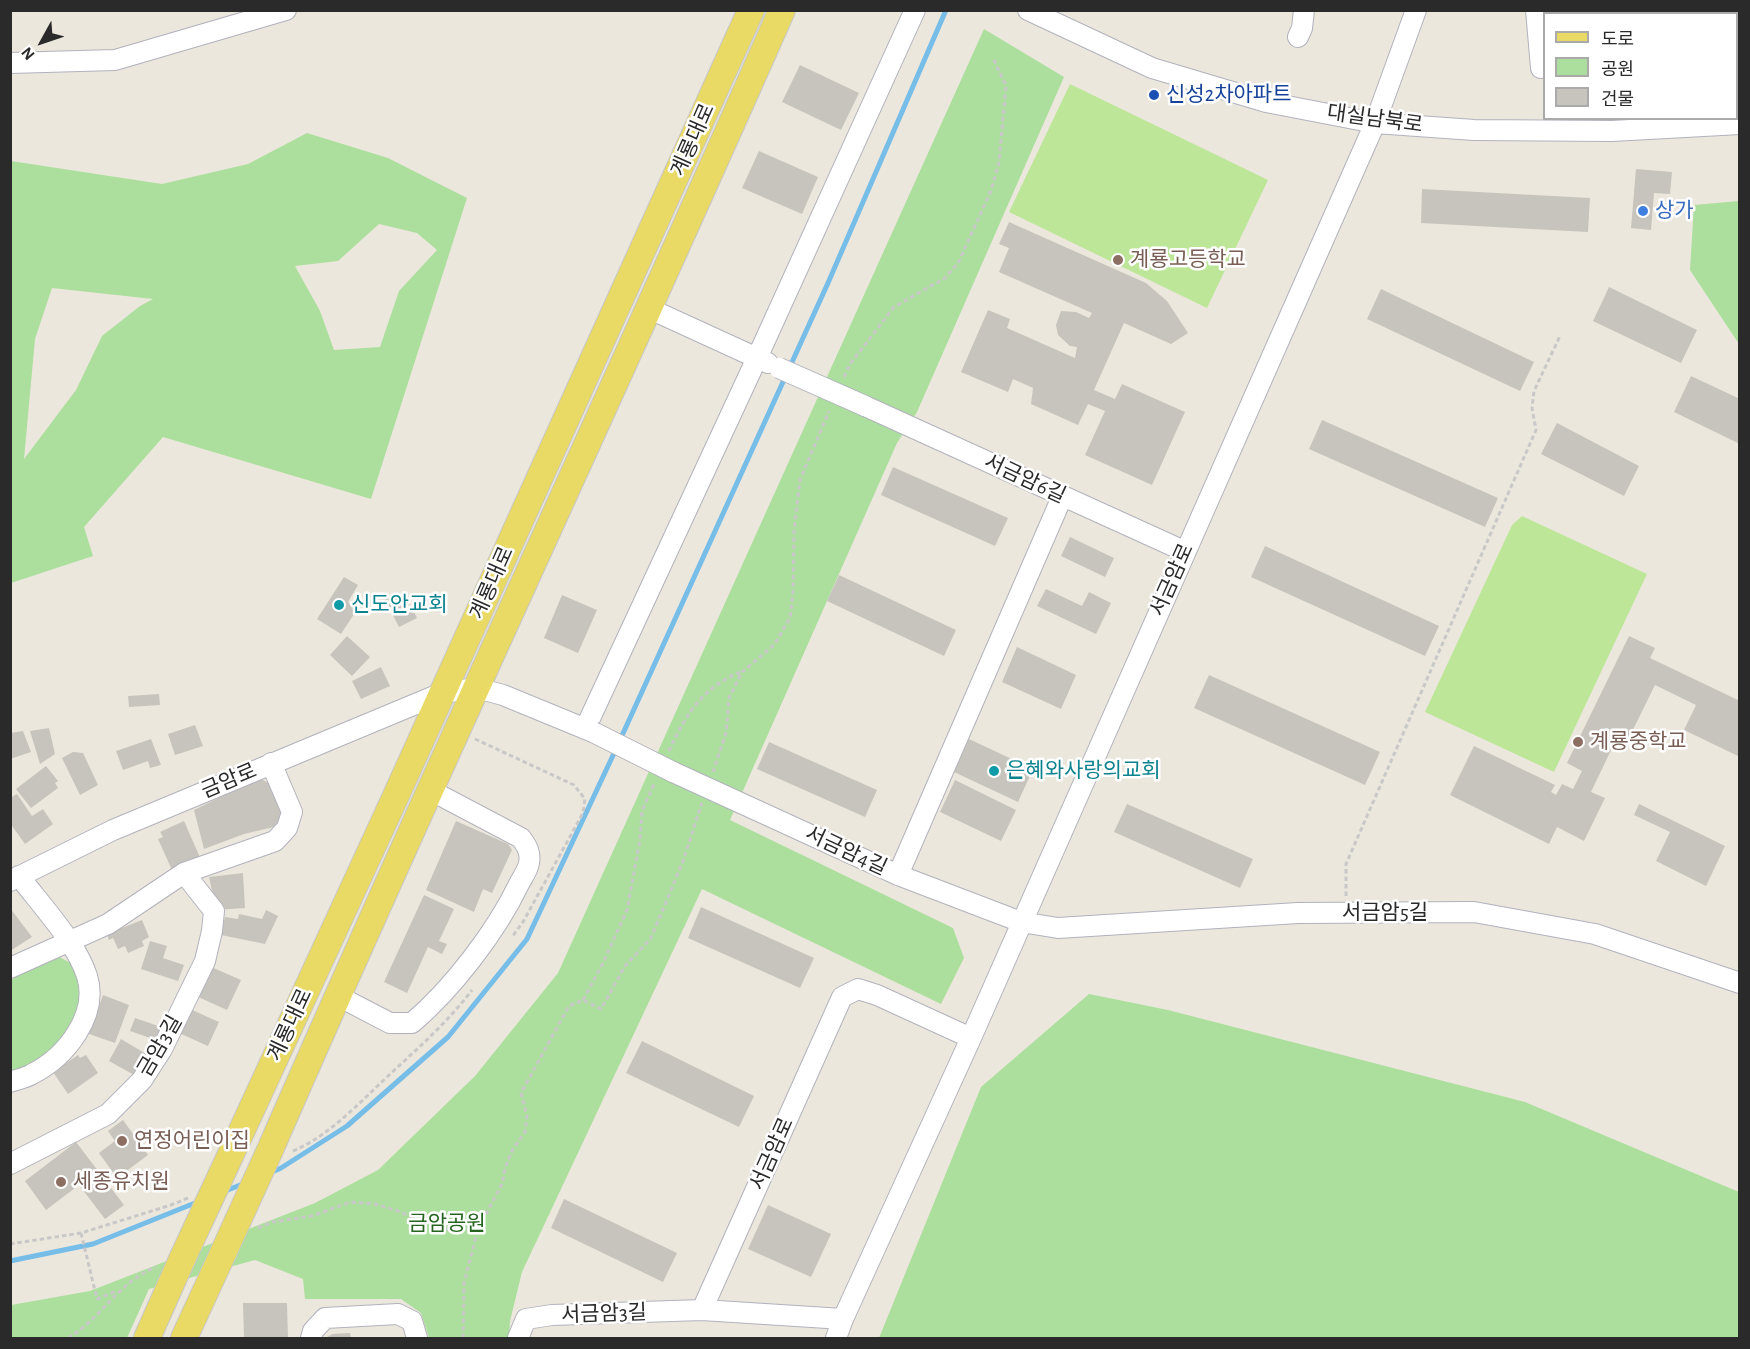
<!DOCTYPE html>
<html>
<head>
<meta charset="utf-8">
<style>
  body { margin:0 }
  #map { position:relative; width:1750px; height:1349px; overflow:hidden; background:#ece7dd; font-family:"Alegreya Sans","Noto Sans KR",sans-serif }
  canvas { display:block }
  .frame { position:absolute; inset:0; border:12px solid #2a2a2a; pointer-events:none }
  .legend { position:absolute; left:1543px; top:12px; width:195px; height:108px; box-sizing:border-box; background:#fff; border:2px solid #aaa; margin:0; padding:8px 10px; list-style:none; font-size:18px; color:#2a2a2a }
  .legend li { display:flex; align-items:center; gap:12px; height:30px }
  .legend b { width:30px; border:2px solid #aaa }
  .north { position:absolute; left:12px; top:12px; width:60px; height:60px; -webkit-text-stroke:4px #fff; paint-order:stroke; rotate:230deg; font-size:16px; font-weight:700; line-height:24px; text-align:center; color:#2a2a2a }
  .north::after { content:''; display:block; margin:auto; width:21px; height:27px; background:#2a2a2a; clip-path:polygon(50% 0,100% 100%,50% 72%,0 100%) }
</style>
</head>
<body>
<div id="map">
<canvas width="1750" height="1349"></canvas>
<div class="frame"></div>
<ul class="legend">
<li><b style="height:8px;background:#e9d965"></b>도로</li>
<li><b style="height:16px;background:#acdf9d"></b>공원</li>
<li><b style="height:16px;background:#c7c4bd"></b>건물</li>
</ul>
<div class="north">N</div>
</div>
<script>
const context = document.querySelector('canvas').getContext('2d');
context.lineJoin = 'round';
function fill(path, color) { context.fillStyle = color; context.fill(path, 'evenodd'); }
function strokePath(path, color, width, dash) { context.strokeStyle = color; context.lineWidth = width; context.lineCap = dash ? 'butt' : 'round'; context.setLineDash(dash || []); context.stroke(path); }
function label(font, color, halo, rows, align = 'center') {
  context.font = font + ' "Alegreya Sans","Noto Sans KR",sans-serif'; context.lineWidth = 5; context.setLineDash([]); context.textBaseline = 'middle'; context.strokeStyle = halo; context.fillStyle = color; for (const [text, x, y, turn = 0] of rows) {
    context.save(); context.translate(x, y); context.rotate((+turn || 0) * Math.PI / 180); context.textAlign = isNaN(turn) ? turn : align; if (halo) context.strokeText(text, 0, 0); context.fillText(text, 0, 0); context.restore();
  }
}
fill(new Path2D(`
  M984 29 1064 77 917 412 897 443 730 820 953 928 964 958 941 1004 702 889 522 1272 510 1321 509 1338H429L421 1313 401 1299H305L303 1279 255 1260 149 1289 127 1338H11V1305L90 1291 315 1203 378 1170 475 1076 558 973Z
  M307 133 388 158 467 198 371 499 163 437 84 527 93 556 11 583V161L162 184 248 164ZM379 224 417 233 437 250 399 291 380 347 334 350 320 311 295 266 338 261ZM52 288 153 299 140 306 102 336 76 390 24 459 35 339Z
  M1739 201H1740L1739 344 1690 270 1694 205Z
  M52 953 76 966 82 1005 73 1024 56 1046 37 1062 11 1074V980Z
  M1089 994 1168 1010 1525 1102 1739 1192V1338H879L981 1087Z`), '#acdf9d');
fill(new Path2D(`
  M1070 84 1268 180 1207 308 1009 212Z
  M1522 516 1647 574 1554 772 1425 712 1512 525Z`), '#bde699');
strokePath(new Path2D(`
  M620 740 828 283 946 10
  M270 1173 281 1168 347 1126 448 1037 527 939 616 749
  M223 1192 245 1183
  M10 1261 93 1244 200 1201`), '#76bde8', 5);
fill(new Path2D(`
  M1569 10H1637V14H1570Z
  M1651 10H1740V15H1736V14H1651Z
  M800 65 859 93 841 130 782 102Z
  M759 151 818 177 802 214 742 188Z
  M1636 169 1672 172 1670 194 1654 193 1651 230 1631 228Z
  M1422 189 1590 198 1588 232 1421 223Z
  M1009 222 1146 283 1167 301 1188 333 1171 344 1124 323 1094 390 1115 399 1122 384 1185 412 1152 485 1085 455 1105 411 1088 404 1078 425 1031 404 1033 388 1013 379 1008 392 961 372 988 310 1010 319 1007 328 1075 358 1077 347 1070 346 1058 335 1056 325 1061 311 1076 312 1089 318 1092 313 999 272 1009 248 999 244Z
  M1609 287 1697 330 1681 363 1593 321Z
  M1381 289 1534 362 1520 391 1367 319Z
  M1691 376 1740 399V444L1674 412Z
  M1322 420 1498 498 1485 527 1309 449Z
  M1557 423 1639 466 1624 496 1541 454Z
  M893 467 1008 518 995 546 881 495Z
  M1070 537 1114 558 1105 577 1061 556Z
  M1265 546 1439 626 1425 656 1251 577Z
  M839 575 956 630 944 656 827 601Z
  M344 577 358 585 348 602 358 608 341 634 317 619Z
  M1046 589 1082 606 1089 592 1111 603 1096 634 1037 606Z
  M396 594 404 611 412 608 417 618 399 627 385 600Z
  M562 595 597 610 578 653 544 638Z
  M347 636 370 657 352 676 330 655Z
  M1629 636 1655 648 1650 658 1740 701V752L1738 756 1684 730 1696 705 1655 685 1623 750 1613 746 1591 792 1605 798 1584 841 1557 827 1549 844 1450 795 1474 746 1555 785 1551 792 1556 795 1562 784 1573 789 1582 771 1567 763Z
  M1017 647 1076 675 1061 709 1002 682Z
  M381 667 390 686 361 699 352 681Z
  M1209 675 1380 752 1365 785 1194 708Z
  M159 694 160 705 129 707 128 696Z
  M195 725 203 746 175 755 168 734Z
  M49 728 55 754 40 764 30 731Z
  M23 731 31 752 10 759V733Z
  M151 739 161 765 150 768 148 761 123 770 116 751Z
  M969 739 1033 769 1018 802 954 772Z
  M769 742 877 790 865 817 757 769Z
  M73 752 83 753 98 785 80 795 62 758Z
  M46 766 58 781 55 783 58 788 31 808 16 789Z
  M259 778 271 784 287 813 282 825 244 834 204 849 194 810Z
  M955 780 1016 810 1001 841 940 812Z
  M17 794 32 816 43 809 53 824 25 844 10 823V798Z
  M1127 804 1253 859 1240 888 1114 832Z
  M1639 804 1725 846 1706 886 1656 861 1670 832 1634 815Z
  M184 821 202 862 181 866 172 870 158 839 163 837 160 832Z
  M456 821 508 844 512 850 492 893 483 889 474 912 426 890Z
  M243 873 245 908 216 910 209 877Z
  M424 895 454 909 439 941 447 944 442 954 428 947 407 993 384 982Z
  M701 907 814 958 800 988 688 938Z
  M10 908 32 937 10 951Z
  M266 910 278 916 265 944 221 935 225 917 238 919 239 914 262 919Z
  M142 920 149 937 142 941 144 946 128 953 125 946 118 949 113 938 109 940 107 934Z
  M150 941 167 946 163 958 184 965 178 981 141 969Z
  M209 966 241 980 227 1010 196 996Z
  M103 995 129 1005 115 1043 89 1034Z
  M190 1009 219 1022 208 1046 179 1033Z
  M135 1018 161 1027 156 1040 130 1031Z
  M121 1039 148 1055 136 1076 109 1061Z
  M642 1041 754 1096 739 1127 626 1073Z
  M78 1055 80 1058 86 1055 98 1073 68 1094 53 1072Z
  M123 1120 148 1155 117 1178 99 1153 115 1141 108 1131Z
  M76 1142 124 1205 105 1219 79 1185 46 1210 25 1181Z
  M564 1199 677 1253 663 1282 551 1228Z
  M768 1205 831 1234 811 1277 748 1249Z
  M243 1303H287L288 1338H244Z
  M350 1333 351 1338H326L332 1334Z`), '#c7c4bd');
const minor = new Path2D(`
  M1028 10 1152 68 1266 102 1375 123 1474 130 1612 131 1740 124
  M1536 10 1541 68
  M1298 37 1302 28 1304 10
  M10 63 115 60 286 10
  M650 309 768 363
  M865 406 1184 551
  M585 729 757 358 915 10
  M673 772 898 875 1021 922 1058 928 1298 913 1474 912 1595 934 1740 983
  M898 875 1062 497
  M10 881 113 830 442 693 477 688 503 695 593 732
  M10 968 108 924 184 873 275 841 287 828 292 812 271 763
  M338 996 390 1023H412C452 989 496 932 519 884 522 878 528 870 529 863 531 853 527 846 521 838L430 790
  M10 1082C18 1079 26 1078 32 1074 66 1057 99 1015 87 976 76 942 41 905 19 876
  M10 1164 108 1114 142 1080 162 1049 205 961 212 931 214 911 184 873
  M702 1310 842 997 858 989 877 995 971 1038
  M311 1338 313 1331 325 1318 398 1314 412 1321 417 1338
  M518 1338 526 1319 552 1315 702 1310 843 1319
  M836 1338 843 1319 971 1038 1375 123 1416 10`);
const major = new Path2D(`
  M270 1150C436 768 614 392 782 10
  M231 1154 394 800 751 10
  M147 1338 183 1257
  M184 1338 224 1251`);
strokePath(minor, '#b1b2bd', 22);
strokePath(major, '#c8c8c8', 28);
strokePath(new Path2D(`
  M844 377 850 364 894 307 945 278 958 263 991 191 999 162 1006 86 993 58
  M475 739 574 785 585 799 583 813 523 922 512 937
  M669 751C686 714 701 689 740 672
  M713 772 726 733 729 698 742 672 774 645 790 618 793 594 794 530 800 480 829 411
  M1346 896V864L1536 430 1532 408 1534 391 1560 336
  M583 1000 603 963 627 910 640 840 642 811 655 782
  M293 1151C330 1135 358 1104 387 1077 417 1049 447 1023 472 990
  M258 1228 272 1222 312 1216 351 1202 375 1204 398 1211 438 1229H478
  M81 1233 97 1299 116 1291
  M10 1244 81 1233 171 1205 188 1198
  M68 1338C102 1318 118 1282 156 1267
  M463 1338 464 1283 478 1229 502 1184 506 1165 513 1149 525 1132 527 1116 521 1093 569 1006 583 1000 601 1009 625 966 651 938 683 861 702 803`), '#c8c8c8', 3, [4.5, 3]);
strokePath(minor, '#fff', 20);
strokePath(major, '#e9d965', 26);
const minorBridge = new Path2D(`
  M779 368 865 406
  M593 732 673 772`);
const majorBridge = new Path2D(`
  M224 1251 270 1150
  M183 1257 231 1154`);
strokePath(minorBridge, '#b1b2bd', 22, []);
strokePath(majorBridge, '#c8c8c8', 28, []);
strokePath(minorBridge, '#fff', 20);
strokePath(majorBridge, '#e9d965', 26);
for (const [x, y, r, color] of [
  [1154,95,6,"#1a4fb4"],
  [1643,211,6,"#3f7fe0"],
  [1118,260,6,"#8d6e63"],
  [339,605,6,"#0f9aa8"],
  [1578,742,6,"#8d6e63"],
  [994,771,6,"#0f9aa8"],
  [122,1141,6,"#8d6e63"],
  [61,1182,6,"#8d6e63"]
]) { const dot = new Path2D(); dot.arc(x, y, r, 0, 2 * Math.PI); context.fillStyle = color; context.fill(dot); strokePath(dot, '#fff', 2); }
label('21px', '#164399', '#fff', [
  ["신성2차아파트",1166,95]
], 'left');
label('21px', '#2a2a2a', '#fff', [
  ["대실남북로",1375,119,8],
  ["계룡대로",693,140,-66],
  ["서금암6길",1025,479,25],
  ["서금암로",1172,580,-66],
  ["계룡대로",492,583,-66],
  ["금암로",229,781,-23],
  ["서금암4길",846,851,25],
  ["서금암5길",1385,913],
  ["계룡대로",290,1025,-65],
  ["금암3길",160,1046,-60],
  ["서금암로",772,1154,-66],
  ["서금암3길",604,1314,-2]
]);
label('21px', '#366cbe', '#fff', [
  ["상가",1655,211]
], 'left');
label('21px', '#785e54', '#fff', [
  ["계룡고등학교",1130,260],
  ["계룡중학교",1590,742],
  ["연정어린이집",134,1141],
  ["세종유치원",73,1182]
], 'left');
label('21px', '#0d838f', '#fff', [
  ["신도안교회",351,605],
  ["은혜와사랑의교회",1006,771]
], 'left');
label('21px', '#25641e', '#fff', [
  ["금암공원",447,1224]
]);
</script>
</body>
</html>
